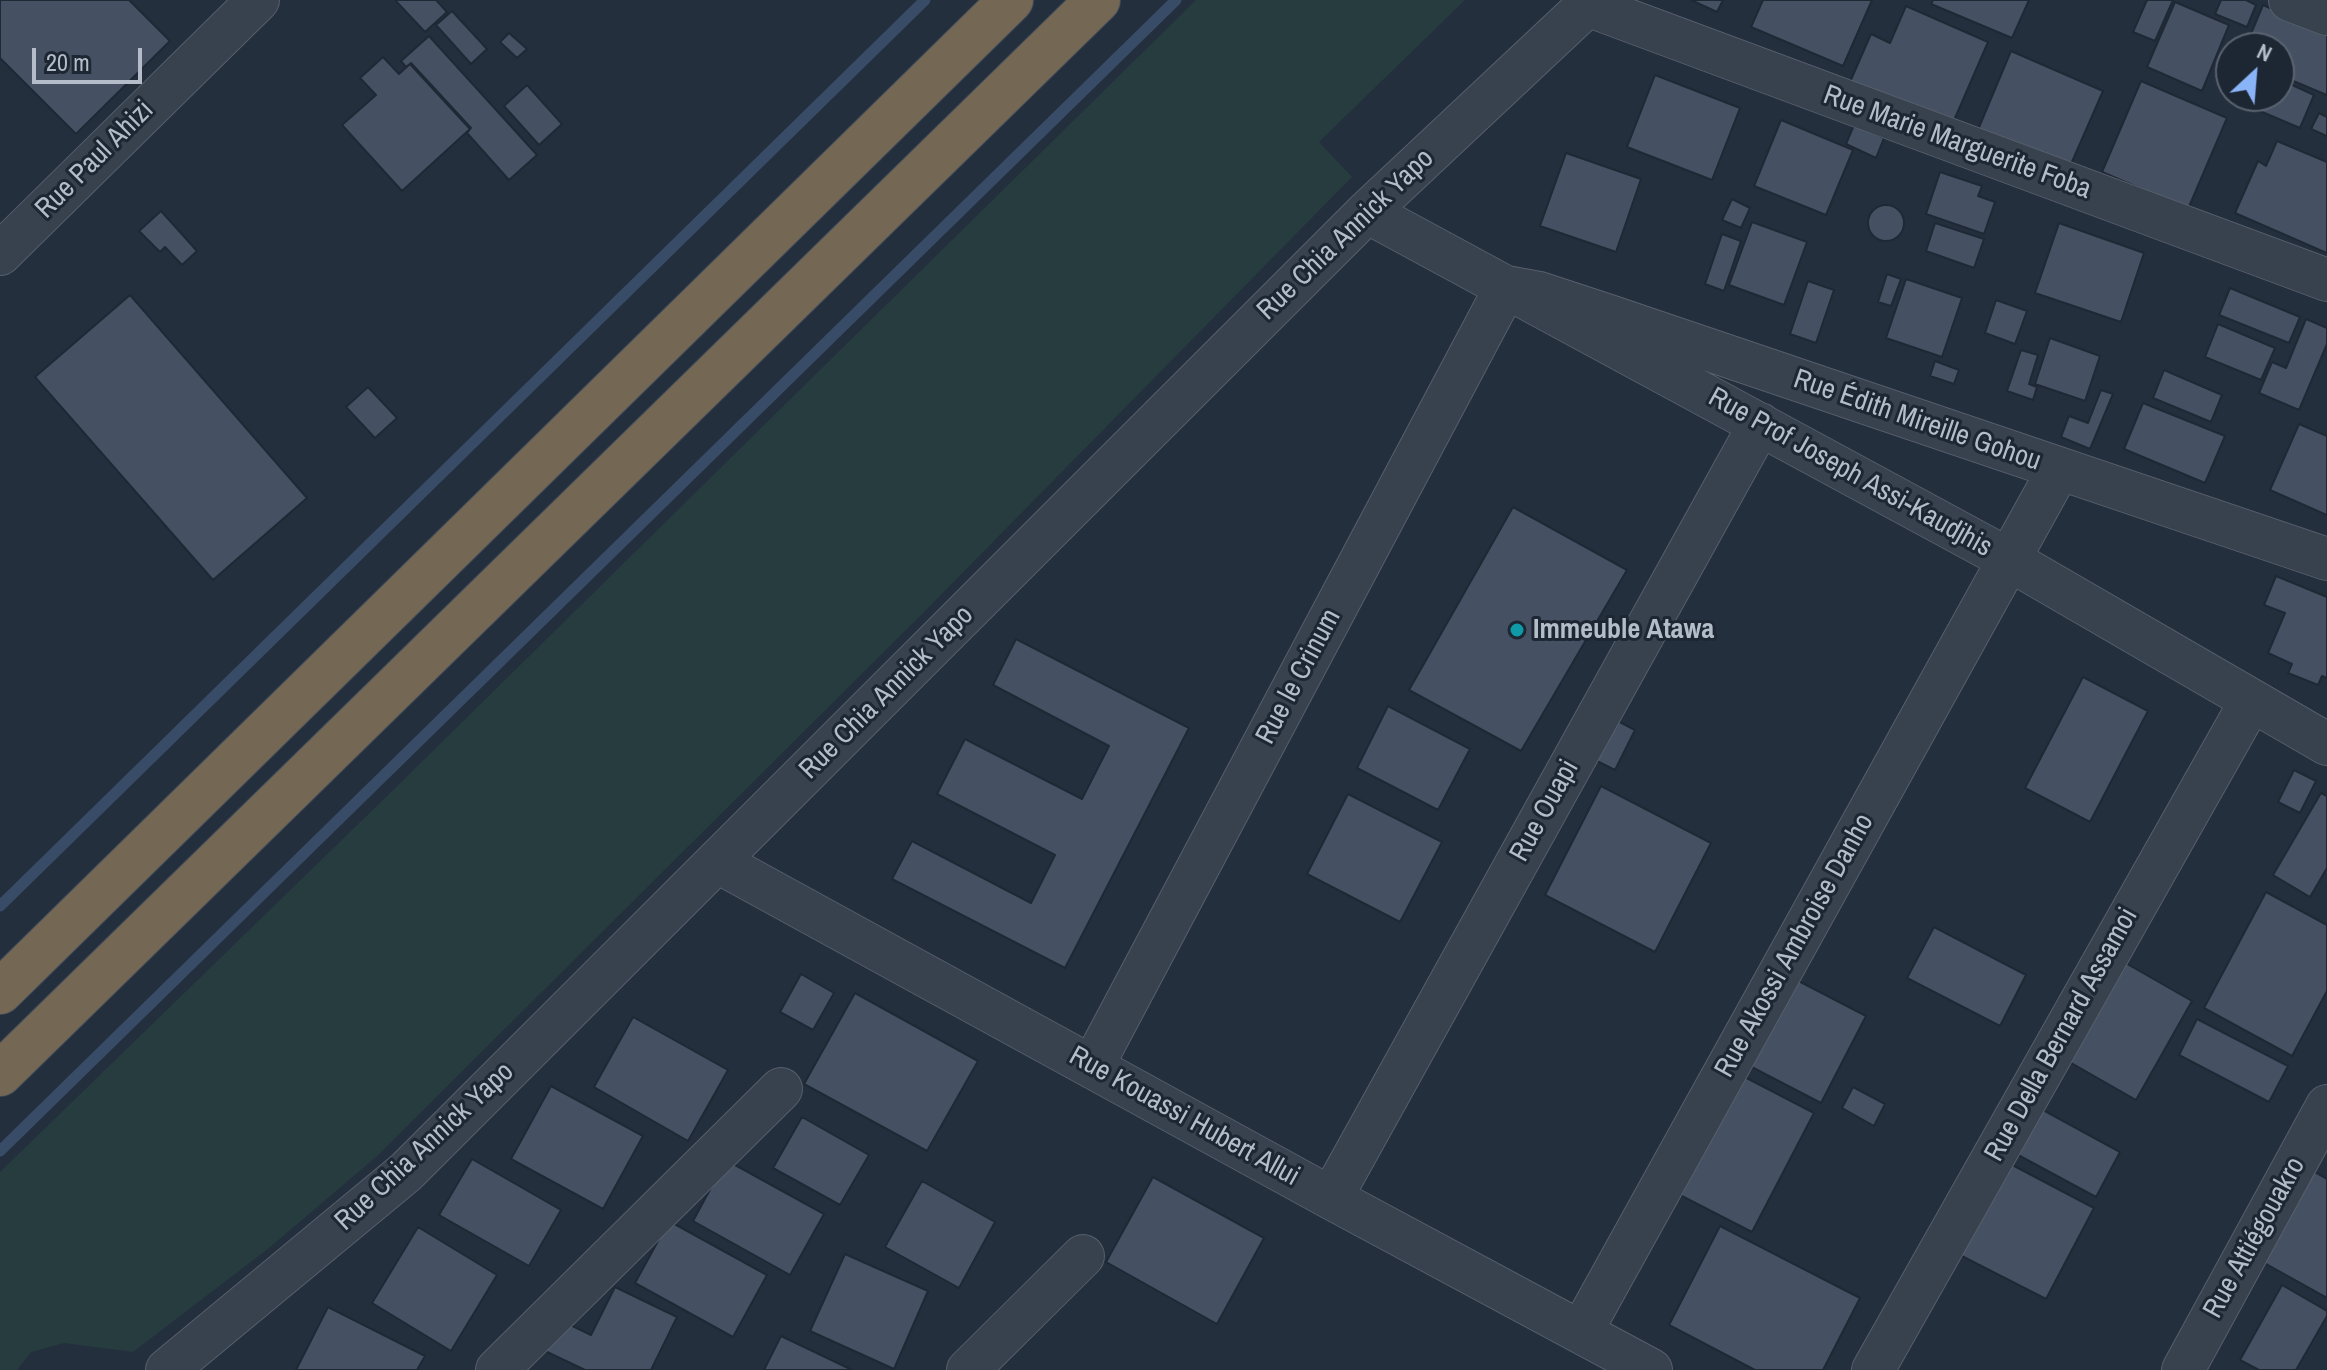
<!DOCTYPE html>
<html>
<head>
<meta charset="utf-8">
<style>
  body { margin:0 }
  #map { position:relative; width:2327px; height:1370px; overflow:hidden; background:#242f3e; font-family:"Archivo Narrow",sans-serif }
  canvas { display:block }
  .north { position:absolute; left:2215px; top:32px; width:80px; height:80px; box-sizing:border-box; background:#1d2633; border:2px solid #59626f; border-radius:50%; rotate:26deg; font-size:22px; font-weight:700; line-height:32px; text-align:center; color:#b4bcc9 }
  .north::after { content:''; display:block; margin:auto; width:28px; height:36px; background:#8ab4f8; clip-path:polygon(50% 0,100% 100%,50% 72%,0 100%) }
  .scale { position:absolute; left:32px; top:48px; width:110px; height:36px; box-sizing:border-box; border:4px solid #b4bcc9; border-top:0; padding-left:10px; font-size:24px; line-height:28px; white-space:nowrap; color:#b4bcc9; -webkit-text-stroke:6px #1d2633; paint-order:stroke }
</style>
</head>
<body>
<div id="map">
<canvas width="2327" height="1370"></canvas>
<div class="north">N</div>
<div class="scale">20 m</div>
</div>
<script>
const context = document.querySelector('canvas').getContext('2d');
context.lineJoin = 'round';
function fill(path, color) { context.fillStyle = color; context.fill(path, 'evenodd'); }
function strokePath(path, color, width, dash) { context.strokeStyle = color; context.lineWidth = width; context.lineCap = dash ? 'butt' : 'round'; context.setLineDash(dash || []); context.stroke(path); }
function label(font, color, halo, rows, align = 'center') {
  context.font = font + ' "Archivo Narrow",sans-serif'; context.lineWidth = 6; context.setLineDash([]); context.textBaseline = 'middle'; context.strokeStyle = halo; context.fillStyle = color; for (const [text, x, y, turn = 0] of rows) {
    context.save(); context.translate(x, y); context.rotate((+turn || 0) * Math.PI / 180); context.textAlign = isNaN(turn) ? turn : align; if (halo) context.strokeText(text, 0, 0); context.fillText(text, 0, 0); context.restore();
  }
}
fill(new Path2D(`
  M1196 0H1465L1319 142 1352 177 923 613 376 1157 269 1248 133 1352 64 1343 31 1352 17 1370H0V1172L386 797Z`), '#263c3f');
strokePath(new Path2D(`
  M0 906 925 0
  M0 1151 1176 0`), '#394c67', 11);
const building = new Path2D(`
  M0 0H129L170 41 76 134 0 58Z
  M395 0H436L447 12 425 32Z
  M1691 0H1723L1717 12Z
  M1763 0H1872L1843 66 1751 27Z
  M1933 0H2029L2012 38 1931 4Z
  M2147 0H2173L2155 41 2133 32Z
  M2221 0H2246L2256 5 2247 27 2215 14Z
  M2175 2 2229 25 2202 91 2147 67Z
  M2263 5 2327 33V95L2279 75V48H2245Z
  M1906 6 1988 42 1952 125 1850 82 1871 34 1890 43Z
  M452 11 487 49 471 64 436 25Z
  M509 33 527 49 517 58 500 42Z
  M429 36 537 155 509 180 467 133 471 128 411 63 406 67 401 61Z
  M2011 51 2103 91 2068 171 1977 132Z
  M383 57 399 74 410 64 470 129 402 191 342 125 376 95 360 78Z
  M1655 75 1740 108 1712 180 1627 147Z
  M2279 79 2314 95 2300 128 2236 101 2238 96H2279Z
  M2141 81 2227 118 2188 209 2102 172Z
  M527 85 562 124 539 145 504 106Z
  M2319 113 2327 117V136L2311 129Z
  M1781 120 1853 150 1826 215 1754 186Z
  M1854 125 1884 138 1876 158 1846 144Z
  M2277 141 2327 162V253L2235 213 2258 161 2266 166Z
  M1566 153 1641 179 1616 252 1540 226Z
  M1940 172 1982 186 1978 196 1995 202 1984 234 1926 214Z
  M1732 199 1750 208 1741 228 1722 220Z
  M1868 223a18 18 0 1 1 36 0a18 18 0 1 1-36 0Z
  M161 211 197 251 182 265 165 247 160 252 139 231Z
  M1752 222 1807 242 1784 305 1729 285Z
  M1935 223 1984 239 1974 268 1926 251Z
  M2059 223 2144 253 2121 322 2035 293Z
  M1722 234 1741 241 1724 291 1705 284Z
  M1887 274 1901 279 1891 306 1878 302Z
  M1906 279 1962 298 1942 357 1886 338Z
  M1808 281 1834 290 1816 343 1790 334Z
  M2230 288 2300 317 2289 343 2219 315Z
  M130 295 307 498 213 580 35 377Z
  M1996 300 2027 311 2015 344 1985 333Z
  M2306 319 2327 328V344L2299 410 2259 393 2272 362 2286 368Z
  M2218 324 2275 348 2261 380 2205 357Z
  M2050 338 2100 356 2085 401 2035 384Z
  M2021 350 2038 355 2029 384 2037 387 2033 400 2007 391Z
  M1935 361 1959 370 1954 384 1930 376Z
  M2164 370 2222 395 2211 422 2153 398Z
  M368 387 397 418 375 438 346 407Z
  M2101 390 2113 394 2090 449 2061 437 2069 416 2088 423Z
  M2143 403 2225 436 2205 483 2124 449Z
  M2299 424 2327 436V515L2270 490Z
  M1513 507 1627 570 1521 751 1409 690Z
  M2276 576 2327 597V678L2322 676 2318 685 2288 673 2292 664 2268 653 2285 613 2264 605Z
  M1016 639 1189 728 1065 968 892 879 912 841 1031 903 1055 855 937 794 965 739 1082 799 1109 746 993 685Z
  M2083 677 2148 711 2090 822 2025 788Z
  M1388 706 1470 749 1438 810 1357 768Z
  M1610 717 1635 730 1615 770 1589 757Z
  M2294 770 2316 781 2300 813 2278 802Z
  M1601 786 1711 843 1655 952 1545 895Z
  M2321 793 2327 796V868L2310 897 2273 875Z
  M1348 794 1442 842 1400 922 1307 874Z
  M2266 892 2327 925V991L2292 1056 2204 1008Z
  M1934 927 2026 975 2000 1026 1907 978Z
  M2115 957 2192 1001 2136 1100 2059 1056Z
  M801 974 834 993 813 1030 780 1012Z
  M1787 975 1866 1016 1821 1103 1742 1062Z
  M855 993 978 1061 927 1151 804 1084Z
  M633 1017 728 1070 688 1141 594 1087Z
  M2197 1019 2288 1066 2269 1102 2179 1055Z
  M1735 1072 1814 1113 1752 1232 1672 1191Z
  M551 1086 643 1136 603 1209 511 1159Z
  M1853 1087 1885 1104 1874 1126 1842 1108Z
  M2032 1104 2120 1152 2096 1197 2007 1149Z
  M802 1117 869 1155 840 1205 773 1168Z
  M1999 1158 2094 1208 2046 1299 1950 1250Z
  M472 1159 561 1210 529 1266 439 1215Z
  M726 1160 824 1214 790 1275 693 1221Z
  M2302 1165 2327 1179V1298L2250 1255Z
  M1153 1177 1264 1238 1217 1324 1106 1262Z
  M922 1181 995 1222 959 1288 885 1247Z
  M669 1221 767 1275 733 1337 635 1283Z
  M1720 1226 1860 1298 1823 1370H1755L1669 1325Z
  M418 1227 497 1275 451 1351 372 1303Z
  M845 1254 928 1291 894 1369 810 1331Z
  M2282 1285 2327 1311V1316L2296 1370H2259L2240 1360Z
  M615 1287 677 1317 651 1370H585L545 1351 560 1320 591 1335Z
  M328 1307 425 1356 417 1370H296Z
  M781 1336 852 1370H764Z`);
fill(building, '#455162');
strokePath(building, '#1f2835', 2);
const street = new Path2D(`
  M2290 0 2327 14
  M1587 5 2327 280
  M1367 212 2008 559 2327 744
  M0 254 258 0
  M718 862 1331 1198 1651 1370
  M1092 1067 1506 287 1539 293 1609 316 2327 559
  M1331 1198 1760 424
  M1581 1332 2059 469
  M167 1370 406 1172 1367 212 1593 0
  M497 1370 781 1089
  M968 1370 1083 1256
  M1873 1370 2251 701
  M2183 1370 2327 1106`);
const highway = new Path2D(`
  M0 992 1011 0
  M0 1074 1098 0`);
strokePath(street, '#565f6c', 44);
strokePath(highway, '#434c59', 46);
strokePath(street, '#38414e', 42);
strokePath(highway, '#746855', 44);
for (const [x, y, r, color] of [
  [1517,630,8,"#0f9aa8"]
]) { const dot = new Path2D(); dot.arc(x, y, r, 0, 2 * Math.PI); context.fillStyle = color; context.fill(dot); strokePath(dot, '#1d2633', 3); }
label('28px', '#b4bcc9', '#1d2633', [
  ["Rue Marie Marguerite Foba",1957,143,20],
  ["Rue Paul Ahizi",95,160,-45],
  ["Rue Chia Annick Yapo",1346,235,-44],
  ["Rue Édith Mireille Gohou",1917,421,19],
  ["Rue Prof Joseph Assi-Kaudjhis",1850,473,29],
  ["Rue le Crinum",1299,677,-62],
  ["Rue Chia Annick Yapo",887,693,-45],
  ["Rue Ouapi",1545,811,-61],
  ["Rue Akossi Ambroise Danho",1795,946,-61],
  ["Rue Della Bernard Assamoi",2062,1035,-61],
  ["Rue Kouassi Hubert Allui",1184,1117,29],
  ["Rue Chia Annick Yapo",425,1147,-43],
  ["Rue Attiégouakro",2255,1238,-61]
]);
label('bold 28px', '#b4bcc9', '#1d2633', [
  ["Immeuble Atawa",1533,630]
], 'left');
</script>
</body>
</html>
